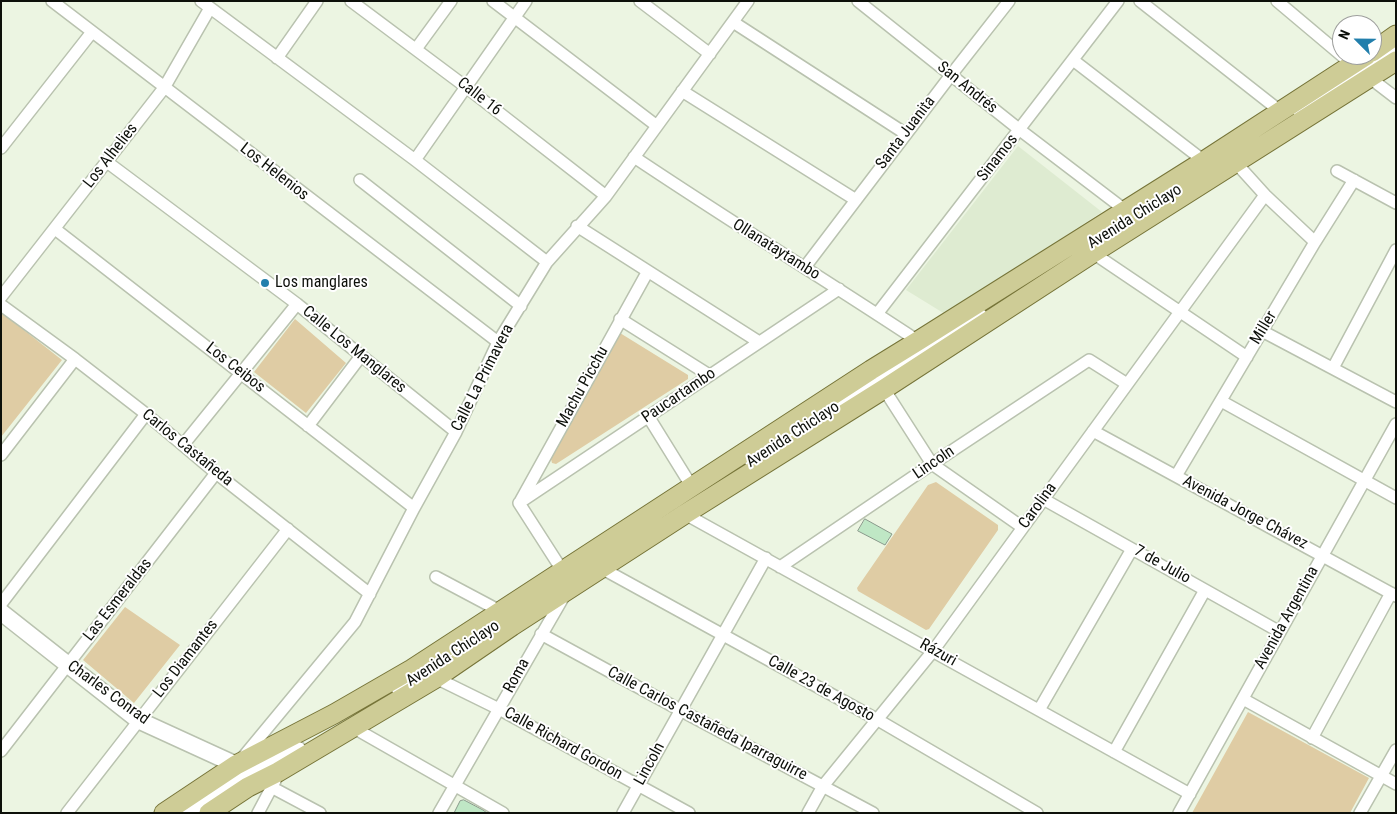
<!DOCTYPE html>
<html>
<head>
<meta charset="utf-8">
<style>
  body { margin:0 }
  #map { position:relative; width:1397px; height:814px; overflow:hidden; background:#ecf5e2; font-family:"Roboto Condensed",sans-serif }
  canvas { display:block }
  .frame { position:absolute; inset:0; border:2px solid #0d100a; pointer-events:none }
  .north { position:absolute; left:1332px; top:15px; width:50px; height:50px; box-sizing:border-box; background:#fff; border:1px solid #9e9f9d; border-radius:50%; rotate:293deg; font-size:14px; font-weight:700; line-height:20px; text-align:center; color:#0d100a }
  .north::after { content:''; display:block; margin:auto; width:18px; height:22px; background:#227fac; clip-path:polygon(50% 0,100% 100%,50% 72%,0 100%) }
</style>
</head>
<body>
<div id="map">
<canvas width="1397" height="814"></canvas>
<div class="frame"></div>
<div class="north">N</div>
</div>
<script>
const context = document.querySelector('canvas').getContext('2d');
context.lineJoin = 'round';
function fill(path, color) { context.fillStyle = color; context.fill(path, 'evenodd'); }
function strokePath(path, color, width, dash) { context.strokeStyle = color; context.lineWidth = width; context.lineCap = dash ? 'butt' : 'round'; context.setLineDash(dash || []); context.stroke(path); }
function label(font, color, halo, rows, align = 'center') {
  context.font = font + ' "Roboto Condensed",sans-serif'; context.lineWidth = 4; context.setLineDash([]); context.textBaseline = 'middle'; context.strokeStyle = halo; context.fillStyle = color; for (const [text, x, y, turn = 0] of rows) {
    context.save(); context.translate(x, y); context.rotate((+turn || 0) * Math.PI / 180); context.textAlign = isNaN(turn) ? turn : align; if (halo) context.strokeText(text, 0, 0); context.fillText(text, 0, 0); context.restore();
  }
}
fill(new Path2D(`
  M1018 146 1102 212 945 314 906 290Z`), '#deebd1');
fill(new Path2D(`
  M1 312 62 360 1 437Z
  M295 319 346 363 306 413 254 372Z
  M620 333 688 375V379L556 464 552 463 551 459Z
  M936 482 998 525V530L929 629 926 630 858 591 857 588 928 485Z
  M125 607 180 645 134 703 83 660Z
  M1248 712 1369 778 1350 813H1192Z`), '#dfcca4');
const building = new Path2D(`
  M865 519 892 534 885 545 858 531Z
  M464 800 483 810 487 813H454L460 801Z`);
fill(building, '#bfe7c5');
strokePath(building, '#89998b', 1);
const street = new Path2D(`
  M52 1 498 342
  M201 1 415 160 547 262
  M351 1 466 87 606 196
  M493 1 657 126
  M640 1 710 54
  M858 1 1020 130 1125 210
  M1140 1 1280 111
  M1277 1 1353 65
  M733 22 906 134
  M416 49 451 1
  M277 58 317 1
  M1073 60 1204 161
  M1370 78 1396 98
  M682 91 856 200
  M1 148 92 32
  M634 157C728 220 824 279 918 341
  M415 160 526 1
  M107 162 297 304 456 432
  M1236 163 1265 195 1315 242
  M1337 171 1396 203
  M360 180 521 306
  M577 226 759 342
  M55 229 414 508
  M1093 253 1247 357
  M805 267 951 75 1009 1
  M1 297 164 88 210 8
  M1 305 75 359 146 414 216 473 370 594
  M877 314 1118 1
  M620 319 709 375
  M1262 331 1396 402
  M1333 368 1396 250
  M884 389 932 464 1022 527
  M1221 401 1396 498
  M648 416 692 487
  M308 426 361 356
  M1093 431 1396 596
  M183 445 297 304
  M1 455 75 359
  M1176 476 1315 242 1354 180
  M1043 499 1280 632
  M520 502 648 271
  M519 503 839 289
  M519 503 562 570 563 576
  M685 514 1190 794
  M780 567 932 464 1089 360 1127 384
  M603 569 878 720 1037 813
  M436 577 500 611
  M1 604 146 414
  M541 634 680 710 873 813
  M436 678 499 709 689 813
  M1243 699 1396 784
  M1039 710 1132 549
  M354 728 503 813
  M1312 738 1391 593
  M1 751 216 473
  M1114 752 1205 590
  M244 756 355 622 414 508 456 432 498 342 547 262 606 196 748 1
  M273 788 320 813
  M67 813 288 529
  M258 813 275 781
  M439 813 564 596
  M623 813 766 558
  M808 813 823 786 933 651 1265 195
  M1179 813 1396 424
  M1360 813 1396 750`);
const secondary = new Path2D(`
  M1301 111 1396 49
  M753 461 979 316
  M1 612 138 720 245 769
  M400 689 482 635
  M187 813 236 780 283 759 298 750`);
const primary = new Path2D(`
  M1372 52 1396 35
  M164 813 236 765 334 714 412 669 871 370 918 341 1204 161 1367 55
  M209 813 248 787 278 772 436 678 512 626 685 514 884 389 1093 253 1396 61`);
strokePath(street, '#b9c2af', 14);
strokePath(secondary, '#b9c2af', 19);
strokePath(primary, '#767438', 21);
strokePath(street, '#fff', 11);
strokePath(secondary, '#fff', 16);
strokePath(primary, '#cecc96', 19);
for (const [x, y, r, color] of [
  [265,283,5,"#227fac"]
]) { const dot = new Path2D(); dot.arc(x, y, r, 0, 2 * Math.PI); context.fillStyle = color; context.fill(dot); strokePath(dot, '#fff', 2); }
label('16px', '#0d100a', '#fff', [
  ["San Andrés",967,88,39],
  ["Calle 16",479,97,38],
  ["Santa Juanita",906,133,-53],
  ["Los Alhelies",111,156,-52],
  ["Sinamos",998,158,-52],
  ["Los Helenios",274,172,38],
  ["Avenida Chiclayo",1135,217,-32],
  ["Ollanataytambo",776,250,32],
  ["Miller",1264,328,-59],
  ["Calle Los Manglares",354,350,39],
  ["Los Ceibos",235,368,38],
  ["Calle La Primavera",483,378,-63],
  ["Machu Picchu",583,387,-61],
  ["Paucartambo",679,396,-34],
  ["Avenida Chiclayo",793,435,-33],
  ["Carlos Castañeda",187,448,39],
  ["Lincoln",934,463,-34],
  ["Carolina",1038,506,-54],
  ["Avenida Jorge Chávez",1245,513,28],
  ["7 de Julio",1162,565,29],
  ["Las Esmeraldas",118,600,-52],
  ["Avenida Argentina",1287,618,-61],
  ["Rázuri",938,653,29],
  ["Avenida Chiclayo",453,654,-33],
  ["Los Diamantes",186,659,-52],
  ["Roma",517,676,-61],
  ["Calle 23 de Agosto",821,689,29],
  ["Charles Conrad",108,693,36],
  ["Calle Carlos Castañeda Iparraguirre",707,724,28],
  ["Calle Richard Gordon",563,744,29],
  ["Lincoln",650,764,-61]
]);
label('16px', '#0d100a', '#fff', [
  ["Los manglares",275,283]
], 'left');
</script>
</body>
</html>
